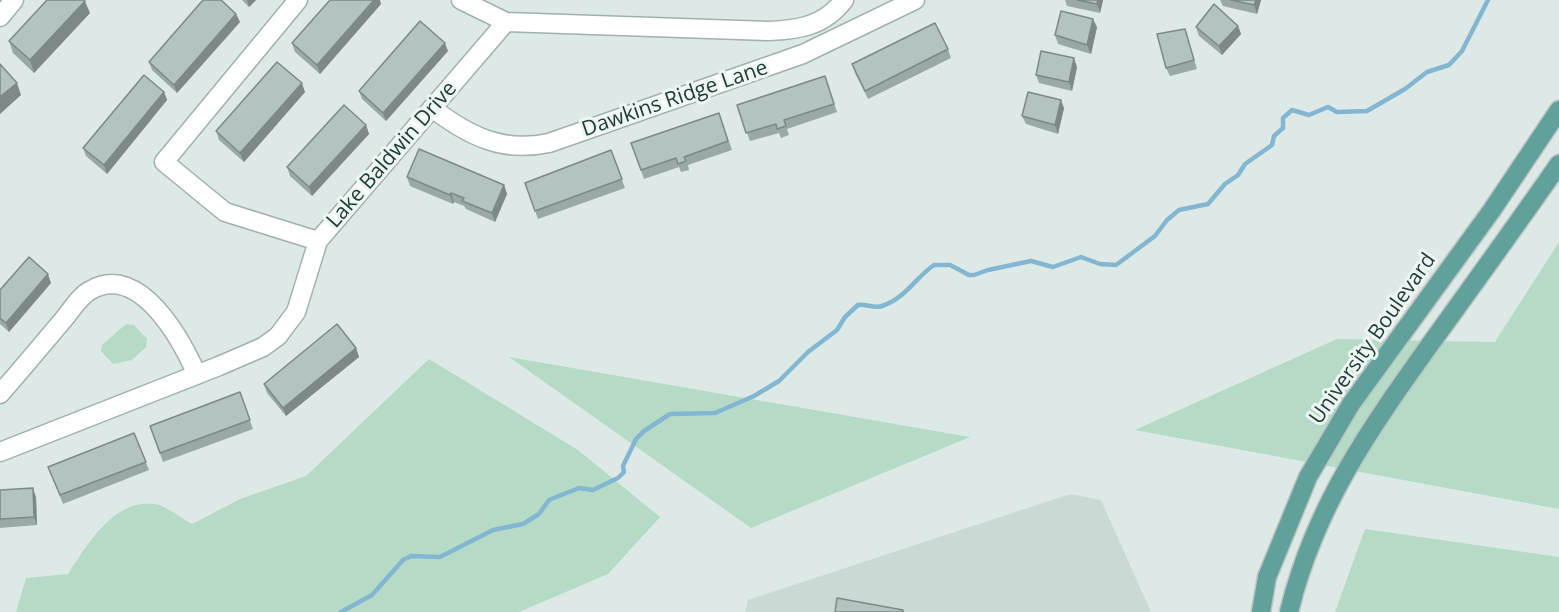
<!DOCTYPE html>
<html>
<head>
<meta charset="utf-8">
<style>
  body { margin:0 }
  canvas { display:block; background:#dde9e6 }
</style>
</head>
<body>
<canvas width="1559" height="612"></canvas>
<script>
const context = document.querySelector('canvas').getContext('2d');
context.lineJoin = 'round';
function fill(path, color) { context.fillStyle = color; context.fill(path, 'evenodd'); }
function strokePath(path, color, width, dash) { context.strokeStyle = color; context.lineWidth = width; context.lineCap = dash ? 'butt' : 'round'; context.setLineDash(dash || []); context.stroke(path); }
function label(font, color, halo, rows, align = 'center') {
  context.font = font + ' "Open Sans",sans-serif'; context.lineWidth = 6; context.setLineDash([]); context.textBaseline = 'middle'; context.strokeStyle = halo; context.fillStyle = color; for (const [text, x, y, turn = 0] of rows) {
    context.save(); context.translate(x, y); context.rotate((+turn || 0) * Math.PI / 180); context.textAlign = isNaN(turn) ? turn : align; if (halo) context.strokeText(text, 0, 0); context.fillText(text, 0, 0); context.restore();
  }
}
fill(new Path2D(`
  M1070 494 1101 500 1151 612H745L748 600Z`), '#cbd9d5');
fill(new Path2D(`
  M1559 242V509L1135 430 1337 339 1495 342Z
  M126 324 134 325 147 339 146 347 132 360 113 364 101 351 102 345Z
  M509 357 970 437 751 528Z
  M429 359 578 450 660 517 608 574 519 612H16L26 578 68 574C87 545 114 498 155 504 167 506 181 518 192 524L240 499 306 476Z
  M1365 529 1559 557V612H1335Z`), '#b5dbc6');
strokePath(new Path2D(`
  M341 612 372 595 403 560 411 556 440 557 493 530 523 524 539 514 549 500 579 488 593 490 618 478 624 472 623 466 636 439 644 431 670 414 715 413 754 396 779 381 808 352 837 330 845 317 858 305C866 303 873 309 882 306 906 298 915 278 934 265H950L969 275H974L988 270 1031 261 1053 267 1081 257 1100 264 1116 265 1155 236 1167 220 1179 210 1208 204 1225 184 1238 175 1245 164 1272 145 1274 136 1283 128V118L1292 110 1309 115 1328 107 1337 112 1367 111 1405 89 1427 72 1449 65 1462 51 1488 0`), '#83b6d0', 4.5);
const minor = new Path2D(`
  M298 0 164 162 225 212 318 241
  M461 0 506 22 768 31C799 30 824 26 844 0
  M0 17 14 0
  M432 108C469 136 502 153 549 143L803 54 915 0
  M0 394C21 370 42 345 63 320 71 311 79 296 91 290 140 262 182 341 197 375
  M0 452 219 366 263 347 278 336 296 312 318 241 506 22`);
const major = new Path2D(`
  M1261 612 1267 577 1308 477 1351 404 1492 210 1559 110
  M1289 612C1315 505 1371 427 1434 339 1476 281 1518 223 1559 164`);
strokePath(minor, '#a0b1ae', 21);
strokePath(major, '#bcc4c3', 21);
strokePath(minor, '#fff', 18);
strokePath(major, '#61a09b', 18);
fill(new Path2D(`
  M242 0H256L249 7Z
  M1065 0H1103L1100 13 1067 6Z
  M1220 0H1261L1257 14 1223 6Z
  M381 4 320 74 295 52 292 43Z
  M90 13 34 73 13 53 9 41Z
  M236 14 240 22 177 93 152 70 149 62Z
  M1238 26 1241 34 1222 55 1199 36 1196 27Z
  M1097 27 1091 54 1058 44 1055 35Z
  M1185 29 1197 69 1170 76 1166 68Z
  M948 49 951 58 868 99 855 73 852 64Z
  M448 51 386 121 362 99 359 91Z
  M1077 67 1072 91 1039 83 1036 75Z
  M825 76 837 112 787 129 789 135 781 138 779 133 750 141 737 105Z
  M164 92 167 100 107 174 86 156 83 148Z
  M305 92 244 162 219 140 216 131Z
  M1064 108 1058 134 1026 124 1022 116Z
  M719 113 732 150 688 165 689 170 681 172 679 167 644 179 631 143Z
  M366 125 369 134 312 196 290 176 287 167Z
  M611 150 625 188 538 219 525 183Z
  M407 177 504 185 507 194 495 222 466 209 464 206 454 202 453 204 410 186Z
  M51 283 9 332 0 324V290Z
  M356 348 359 357 286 416 267 393 264 384Z
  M240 392 253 429 163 462 150 426Z
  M134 433 149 470 63 504 48 467Z
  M0 490 36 497 37 525 0 528Z`), '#9aa9a5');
fill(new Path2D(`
  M247 0H256L249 7Z
  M374 0H380L381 4 320 74 317 65Z
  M1098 0H1103L1100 13 1097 4Z
  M1256 0H1261L1257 14 1254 5Z
  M85 1 90 13 34 73 30 60Z
  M236 14 240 22 177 93 174 85Z
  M1093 19 1097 27 1091 54 1087 45Z
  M1238 26 1241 34 1222 55 1219 46Z
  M445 43 448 51 386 121 383 113Z
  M1074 58 1077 67 1072 91 1069 82Z
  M17 83 21 95 0 114V97Z
  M302 83 305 92 244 162 240 153Z
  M164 92 167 100 107 174 104 165Z
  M1061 100 1064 108 1058 134 1055 125Z
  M366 125 369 134 312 196 309 187Z
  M504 185 507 194 495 222 492 213Z
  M451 193 454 202 453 204 450 195Z
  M48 274 51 283 9 332 6 323Z
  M356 348 359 357 286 416 283 408Z
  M33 488 36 497 37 525 34 517Z`), '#7d8986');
const building = new Path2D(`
  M47 0H84L85 1 30 60 9 41Z
  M203 0H221L236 14 174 85 149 62Z
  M330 0H374L317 65 292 43Z
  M1077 0H1098L1097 4Z
  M1231 0H1256L1254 5Z
  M1214 4 1238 26 1219 46 1196 27Z
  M1061 11 1093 19 1087 45 1055 35Z
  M420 21 445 43 383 113 359 91Z
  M935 23 948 49 865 91 852 64Z
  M1185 29 1194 60 1166 68 1157 34Z
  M1041 51 1074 58 1069 82 1036 75Z
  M277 62 302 83 240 153 216 131Z
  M0 64 17 83 0 97Z
  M144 75 164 92 104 165 83 148Z
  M825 76 834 104 784 120 786 126 777 129 776 124 746 133 737 105Z
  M1028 92 1061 100 1055 125 1022 116Z
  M344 105 366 125 309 187 287 167Z
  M719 113 728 141 684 157 686 161 678 164 676 158 641 170 631 143Z
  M419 149 504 185 492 213 462 201 464 198 451 193 450 195 407 177Z
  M611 150 622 179 535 211 525 183Z
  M29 257 48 274 6 323 0 318V290Z
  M337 324 356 348 283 408 264 384Z
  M240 392 250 420 160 453 150 426Z
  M134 433 146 462 60 495 48 467Z
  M33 488 34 517 0 519V490Z
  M837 598 903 610V612H835Z`);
fill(building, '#b3c4c0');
strokePath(building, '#7d8986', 1.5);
label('21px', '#1f3936', '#edf6f3', [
  ["Dawkins Ridge Lane",675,99,-19],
  ["Lake Baldwin Drive",392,155,-49],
  ["University Boulevard",1373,339,-55]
]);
</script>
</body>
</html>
